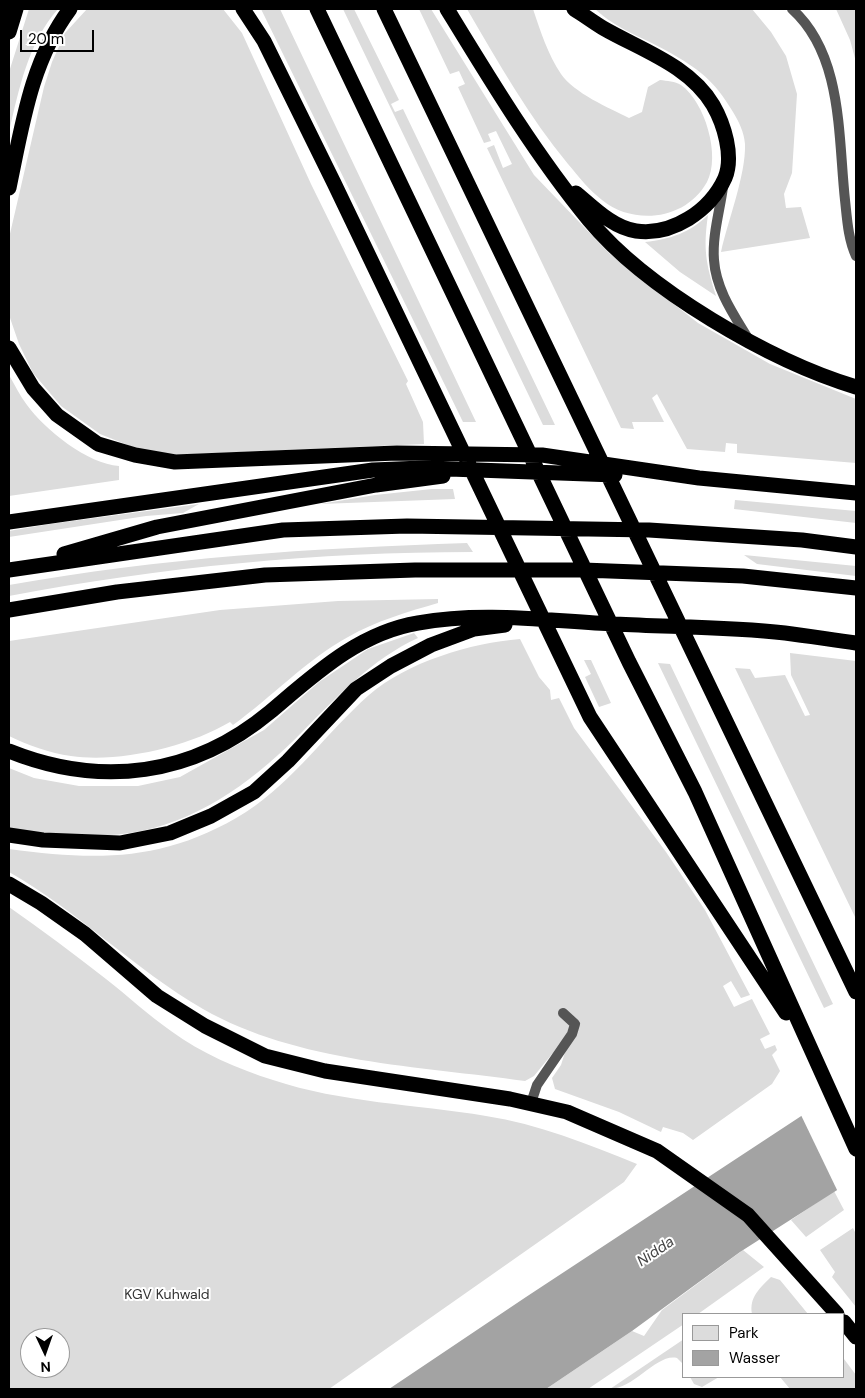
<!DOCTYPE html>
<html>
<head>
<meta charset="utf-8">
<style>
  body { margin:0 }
  #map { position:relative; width:865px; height:1398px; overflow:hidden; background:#fff; font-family:"DM Sans",sans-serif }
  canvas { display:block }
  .frame { position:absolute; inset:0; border:10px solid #000; pointer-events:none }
  .legend { position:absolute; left:682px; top:1313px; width:162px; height:65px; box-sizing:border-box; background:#fff; border:1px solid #999; margin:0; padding:6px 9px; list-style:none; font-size:15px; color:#000 }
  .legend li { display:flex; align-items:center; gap:10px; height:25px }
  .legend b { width:25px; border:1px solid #999 }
  .north { position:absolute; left:20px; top:1328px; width:50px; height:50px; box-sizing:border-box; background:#fff; border:1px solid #999; border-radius:50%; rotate:177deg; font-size:14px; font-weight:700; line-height:20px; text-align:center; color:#000 }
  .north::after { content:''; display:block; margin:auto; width:18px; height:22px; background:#000; clip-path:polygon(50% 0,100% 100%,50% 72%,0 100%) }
  .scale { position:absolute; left:20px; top:30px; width:74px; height:22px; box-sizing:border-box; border:2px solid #000; border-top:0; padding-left:6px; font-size:15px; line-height:18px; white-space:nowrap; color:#000; -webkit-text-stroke:4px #fff; paint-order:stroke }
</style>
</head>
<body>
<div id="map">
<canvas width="865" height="1398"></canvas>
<div class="frame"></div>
<ul class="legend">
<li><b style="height:14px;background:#dcdcdc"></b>Park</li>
<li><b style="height:14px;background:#a3a3a3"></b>Wasser</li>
</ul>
<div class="north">N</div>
<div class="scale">20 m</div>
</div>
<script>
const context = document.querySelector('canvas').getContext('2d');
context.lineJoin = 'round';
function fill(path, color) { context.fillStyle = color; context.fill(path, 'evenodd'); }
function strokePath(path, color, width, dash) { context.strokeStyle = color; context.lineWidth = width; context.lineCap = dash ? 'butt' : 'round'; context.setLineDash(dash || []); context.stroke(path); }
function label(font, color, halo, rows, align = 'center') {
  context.font = font + ' "DM Sans",sans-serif'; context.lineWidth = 4; context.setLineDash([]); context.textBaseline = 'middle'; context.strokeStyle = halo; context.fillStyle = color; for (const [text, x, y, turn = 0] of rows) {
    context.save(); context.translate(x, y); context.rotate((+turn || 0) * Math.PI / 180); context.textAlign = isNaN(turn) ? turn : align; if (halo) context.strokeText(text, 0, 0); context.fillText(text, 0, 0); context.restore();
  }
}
fill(new Path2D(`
  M29 9H58C28 43 19 89 9 132V72Z
  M87 9H223L242 33 311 184 408 381 406 384 423 422 424 444 171 455 135 448 100 434 61 406 33 373 19 344 9 315V238L44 87 52 62 65 33Z
  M261 9H280L476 422H463Z
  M343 9H354L399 100 391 104 395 112 403 109 555 425H543Z
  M419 9H431L534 175 609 253 698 323 770 364 856 399V463L737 453V444L726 443 725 452 687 449 657 394 652 398 664 422H632L634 429 621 428 487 148 494 145 503 168 512 164 496 131 488 134 491 141 484 143 458 87 465 84 459 71 450 74Z
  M467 9H533C540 30 548 55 561 74 574 93 609 108 629 118L642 112 648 87 660 80C667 81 675 81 681 85 705 102 721 156 707 182 686 220 634 226 602 200 589 190 579 177 568 164 529 117 498 62 467 9Z
  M595 9H752L771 32 786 56 797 94 792 173 784 194 786 208 801 207 810 238 721 252C728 220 746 175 745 144 744 132 739 122 733 112 714 80 699 69 667 51 640 36 618 30 595 9Z
  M836 9H856V62L850 40Z
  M708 215C703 250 706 263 716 296L680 272 645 242C671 239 689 233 708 215Z
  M9 375C15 385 20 396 27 405 45 430 88 464 119 466V480L9 496Z
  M432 489H453L455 499 320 504 375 495Z
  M735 500 856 511V523L734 509Z
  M199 504 183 513 146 516 9 537V531L50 524Z
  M467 543 473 552C318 552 161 567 9 596V585C160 558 313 548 467 543Z
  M744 555 856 566V576L757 564Z
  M438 599V603C407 612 376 621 348 637 306 660 272 697 233 725L230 722C188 747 119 763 71 756 50 753 27 745 9 736V641L220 610 338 601Z
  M414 633 418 638C372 659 338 696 303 731 259 776 205 818 141 831 99 840 52 833 9 829V768L34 778 79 786H138L180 777 264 730 319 682 368 649Z
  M520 639 539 677 550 690 551 700 559 698 574 728 666 852 705 910 750 995 741 998 731 981 723 986 734 1007 752 999 770 1034 760 1039 765 1049 775 1045 777 1050 772 1055 780 1071 772 1084 693 1140 683 1133 663 1127 661 1132 619 1112 555 1089 552 1078 561 1065 567 1046 552 1054 534 1076 525 1081C419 1066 298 1063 203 1009 134 969 78 911 9 872V849C98 861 166 862 246 812 294 781 327 732 369 695 407 662 471 643 520 639Z
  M790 653 856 661V919L735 668 750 669 755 678 785 675 805 716 810 715 791 675Z
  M584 660H591L611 703 599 707 585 677 591 674Z
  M658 663 670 664 833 1004 824 1008Z
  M9 907C42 930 74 954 106 979 128 996 148 1015 171 1031 201 1053 238 1069 273 1080 342 1103 415 1104 486 1116 538 1124 588 1144 637 1164L624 1182 329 1389H9ZM30 1338H60V1368H30Z
  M834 1191 844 1210 806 1237 791 1220Z
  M853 1228 856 1234V1307L832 1277 835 1272 820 1250Z
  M743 1250 764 1267 698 1314H684V1324L588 1389H546L632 1331 644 1336 662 1310Z
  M771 1277 780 1280 808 1314H752C749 1297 760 1288 771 1277Z
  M684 1339V1365L677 1358C657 1353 634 1389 610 1389Z
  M844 1359 856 1375V1389H790L780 1377H844Z
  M690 1377H719L702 1387 694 1384Z`), '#dcdcdc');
fill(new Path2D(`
  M856 1080V1178L740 1252 632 1331 546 1389H389L526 1297Z`), '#a3a3a3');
fill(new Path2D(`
  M856 1077V1181L838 1192 800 1113Z`), '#fff');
strokePath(new Path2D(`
  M792 9C843 55 838 136 845 200 847 218 848 239 856 256
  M723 187C720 210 712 236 714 260 716 290 734 315 749 340
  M531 1103 537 1085 572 1034 575 1024 563 1013`), '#555', 10);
strokePath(new Path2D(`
  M243 9 264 41 334 183 590 717 786 1013
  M317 9 629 662 695 792 856 1149
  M384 9 856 992
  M447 9C491 81 535 154 589 220 646 289 770 361 856 387
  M574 9C584 15 593 22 603 28 641 50 689 65 713 105 724 124 734 156 725 178 710 211 672 236 636 231 613 228 593 207 576 193
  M9 32 16 9
  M9 188C22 126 31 61 70 9
  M9 348 33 388 57 415 98 444 135 455 175 462 397 453 542 455 699 478 856 493
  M9 522 373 470 422 468 615 475
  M64 554 157 527 376 485 443 476
  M9 570 283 530 407 526 649 530 802 540 856 547
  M9 610 117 592 265 575 415 570H583L743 576 856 588
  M9 751C101 788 193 776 270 712 314 675 358 633 418 623 483 611 549 621 615 624 671 627 729 627 785 633 809 636 833 640 856 643
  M9 835 43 840 120 843 170 833 211 816 254 792 288 761 356 689 391 666 431 645 474 629 505 625
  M9 884 41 903 85 934 157 996 205 1026 265 1056 325 1071 510 1099 567 1112 657 1151 748 1215 837 1314
  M844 1322 856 1337`), '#000', 15);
label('14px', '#333', '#fff', [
  ["KGV Kuhwald",167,1295]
]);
label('italic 15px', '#444', '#fff', [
  ["Nidda",656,1252,-34]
]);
</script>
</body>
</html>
